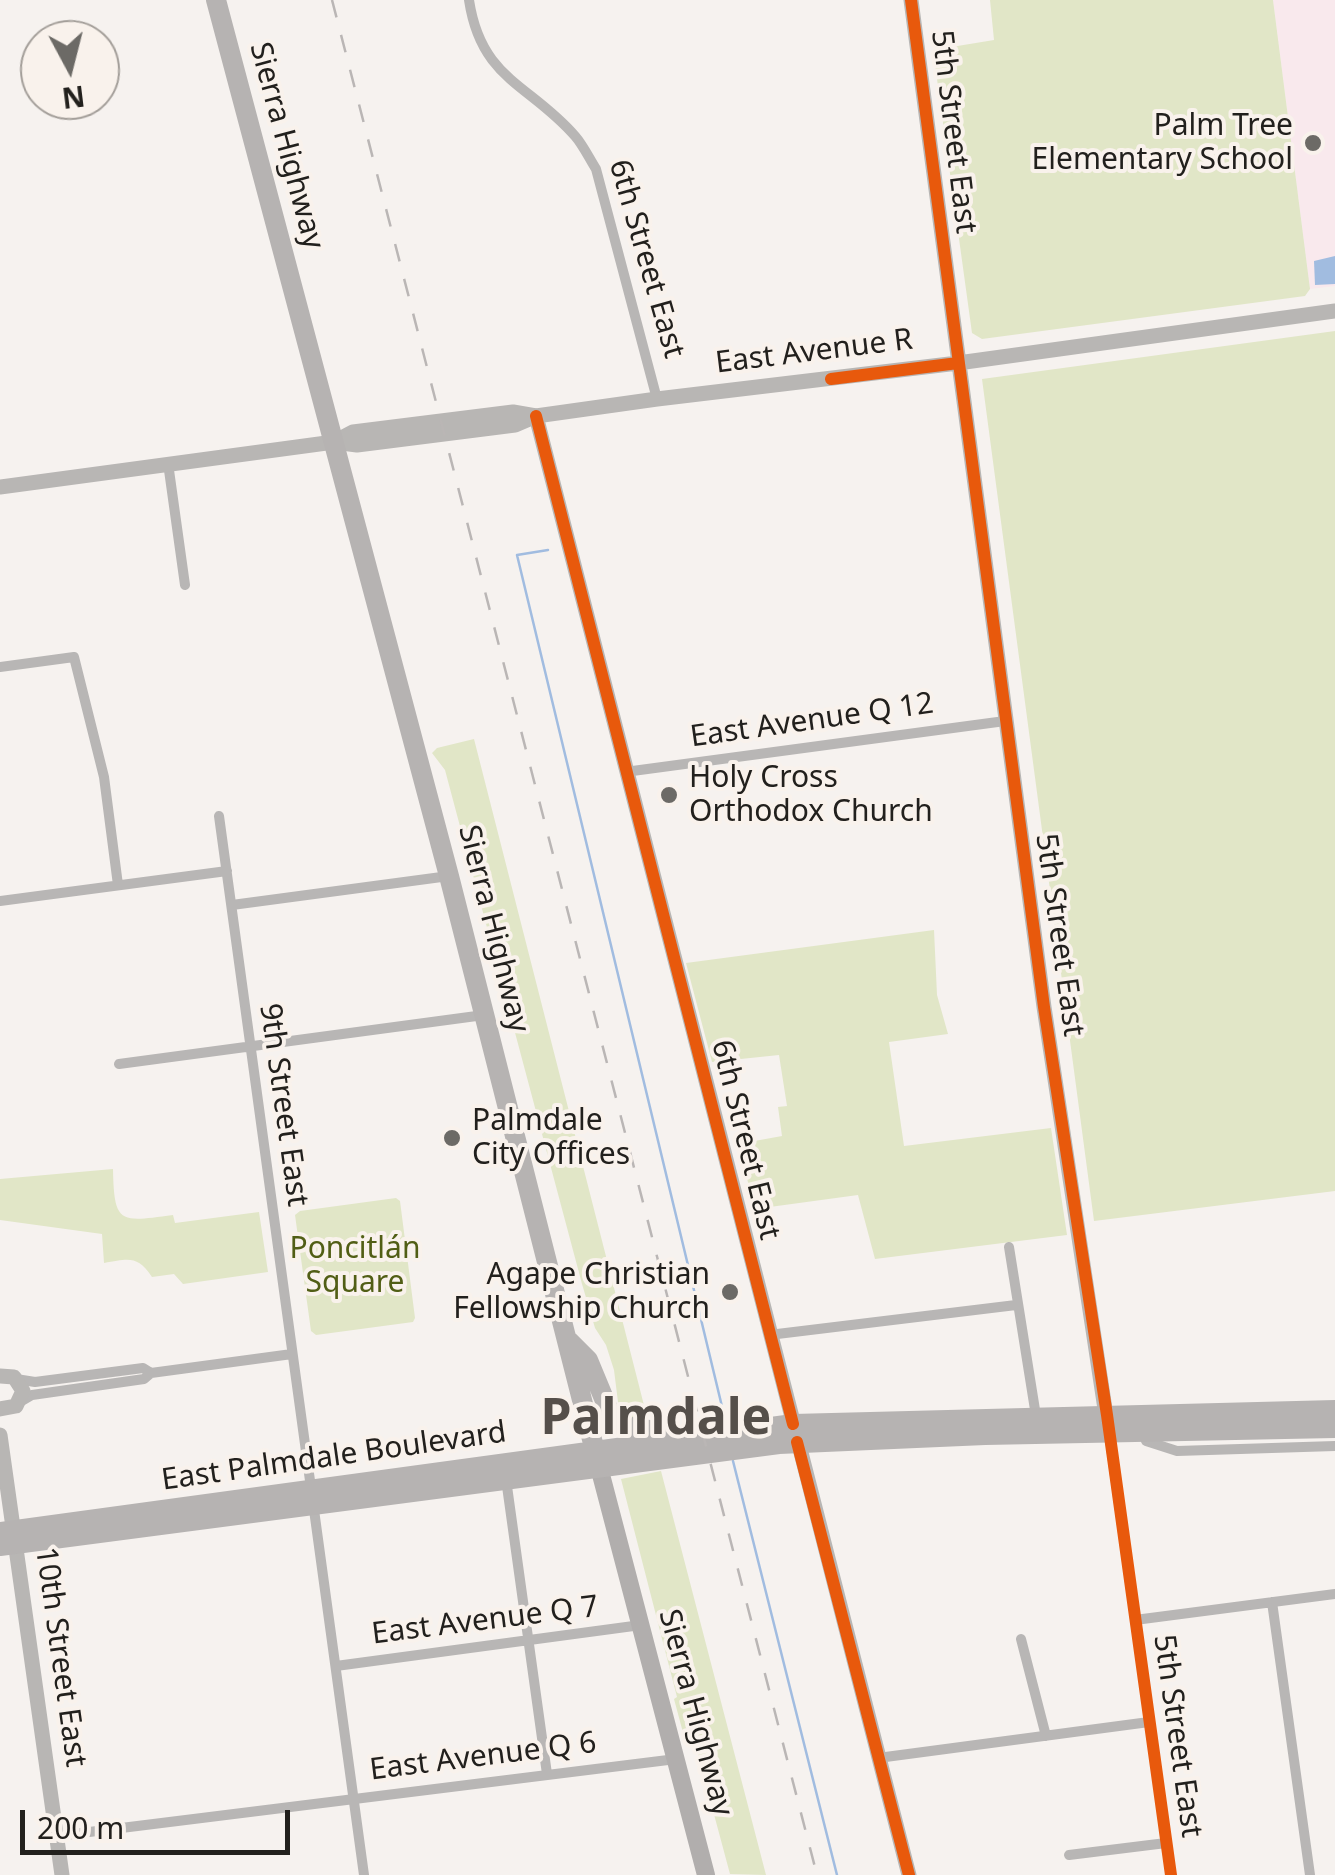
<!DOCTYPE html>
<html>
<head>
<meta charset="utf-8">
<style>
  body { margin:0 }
  #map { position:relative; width:1335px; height:1875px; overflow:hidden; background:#f6f2ef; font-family:"Noto Sans",sans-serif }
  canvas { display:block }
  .north { position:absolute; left:20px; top:20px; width:100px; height:100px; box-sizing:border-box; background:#f9f2ec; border:2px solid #a39e99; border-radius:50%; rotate:173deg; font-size:28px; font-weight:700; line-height:40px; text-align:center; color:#22201d }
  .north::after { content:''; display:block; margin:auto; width:35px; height:45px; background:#6c6a66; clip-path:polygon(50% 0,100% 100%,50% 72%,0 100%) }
  .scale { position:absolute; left:20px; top:1810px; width:270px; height:45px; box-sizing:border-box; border:5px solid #22201d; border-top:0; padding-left:12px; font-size:30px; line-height:35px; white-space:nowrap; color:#22201d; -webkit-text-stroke:8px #f9f2ec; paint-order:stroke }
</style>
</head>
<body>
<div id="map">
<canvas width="1335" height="1875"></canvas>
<div class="north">N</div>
<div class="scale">200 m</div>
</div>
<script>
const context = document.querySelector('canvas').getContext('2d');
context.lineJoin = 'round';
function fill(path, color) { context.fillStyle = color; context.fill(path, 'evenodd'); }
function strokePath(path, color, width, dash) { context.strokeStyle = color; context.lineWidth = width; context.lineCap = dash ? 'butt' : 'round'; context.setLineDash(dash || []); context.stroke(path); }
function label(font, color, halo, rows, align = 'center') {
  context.font = font + ' "Noto Sans",sans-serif'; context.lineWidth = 8; context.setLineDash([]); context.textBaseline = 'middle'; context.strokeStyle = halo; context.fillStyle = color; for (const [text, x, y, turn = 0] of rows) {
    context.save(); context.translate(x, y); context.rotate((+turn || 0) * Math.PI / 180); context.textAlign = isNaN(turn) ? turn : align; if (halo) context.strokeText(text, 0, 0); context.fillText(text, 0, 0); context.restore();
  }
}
fill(new Path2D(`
  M1273 0H1335V286L1310 289Z`), '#f9e9ed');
fill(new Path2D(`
  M990 0H1273L1310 289 1305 296 982 339 972 333 933 50 994 40Z
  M1335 331V1191L1094 1221 982 379Z
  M474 739 648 1421 634 1422 619 1410 614 1370 606 1345 595 1328 582 1284 445 770 432 753 437 748Z
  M934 930 937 995 948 1034 889 1042 904 1146 1051 1128 1067 1235 875 1259 858 1195 755 1209 738 1144 782 1136 778 1107 787 1106 779 1055 712 1062 686 963Z
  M113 1169C114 1225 120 1222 173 1215L175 1223 259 1212 268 1272 183 1284 174 1274 152 1277C137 1255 129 1259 104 1263L102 1234 0 1220V1179Z
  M396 1198 400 1201 415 1318 413 1322 316 1335 311 1331 295 1215 300 1211Z
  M661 1471 766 1875 730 1874 697 1751 685 1740 674 1699 677 1697 621 1479Z`), '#e1e6c7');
fill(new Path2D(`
  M1335 256V284L1315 285 1314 261Z`), '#a1bce0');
strokePath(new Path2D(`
  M548 550 517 555 725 1419
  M733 1461 837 1875`), '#a1bce0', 2.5);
strokePath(new Path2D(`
  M469 0C481 80 530 84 575 136 583 145 589 158 596 169L657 399
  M168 463 185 585
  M0 667 74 657 104 777 118 885
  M625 772 1005 721
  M219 816 364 1875
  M0 901 227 871
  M232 905 449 876
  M119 1064 484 1015
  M1009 1247 1036 1416
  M769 1335 1016 1305
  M16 1379 35 1382 143 1368 151 1373
  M20 1402 32 1395 144 1379 151 1373 292 1354
  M1143 1432 1146 1441 1177 1451 1335 1446
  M1109 1433 1171 1875
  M506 1479 547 1774
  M1272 1602 1310 1875
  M1135 1620 1335 1594
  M1021 1639 1046 1736
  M336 1666 641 1625
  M878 1758 1149 1722
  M57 1836 676 1759
  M1069 1855 1166 1843`), '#b8b6b5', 10);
strokePath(new Path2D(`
  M911 0 1044 1007 1107 1422
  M536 416 909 1875
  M334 442 353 432 513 412 536 416
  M0 487 334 442 357 445 444 434 515 425 536 416 657 399 958 363 1335 311
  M0 1376 14 1377 23 1391 16 1406 0 1409
  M0 1435 62 1875`), '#b8b6b4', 15);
strokePath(new Path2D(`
  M599 1467 706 1875`), '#b1aead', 18);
strokePath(new Path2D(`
  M216 0 449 876 599 1467
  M569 1341 588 1360 610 1413 620 1425 674 1434
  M0 1532 793 1424 1335 1410
  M0 1546 779 1444 985 1435 1335 1428`), '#b6b3b2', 20);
strokePath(new Path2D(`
  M332 0 817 1875`), '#bab6b5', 2.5, [18, 18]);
strokePath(new Path2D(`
  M911 0 1044 1007 1107 1415 1171 1875
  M831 379 958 363
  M536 416 793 1424
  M797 1442 909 1875`), '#e8590c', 12);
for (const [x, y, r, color] of [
  [1313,143,10,"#6c6a66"],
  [669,795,10,"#6c6a66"],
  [452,1138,10,"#6c6a66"],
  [730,1292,10,"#6c6a66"]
]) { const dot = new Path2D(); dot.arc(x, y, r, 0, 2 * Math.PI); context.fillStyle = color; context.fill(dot); strokePath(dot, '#f9f2ec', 4); }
label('30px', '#22201d', '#f9f2ec', [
  ["Palm Tree",1293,126],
  ["Elementary School",1293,160],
  ["Holy Cross",689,778,"left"],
  ["Orthodox Church",689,812,"left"],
  ["Palmdale",472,1121,"left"],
  ["City Offices",472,1155,"left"],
  ["Agape Christian",710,1275],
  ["Fellowship Church",710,1309]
], 'right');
label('30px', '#22201d', '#f9f2ec', [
  ["5th Street East",953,132,83],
  ["Sierra Highway",286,146,75],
  ["6th Street East",646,259,74],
  ["East Avenue R",814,352,-7],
  ["East Avenue Q 12",812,721,-8],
  ["Sierra Highway",493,929,76],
  ["5th Street East",1059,935,82],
  ["9th Street East",283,1105,82],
  ["6th Street East",745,1140,76],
  ["East Palmdale Boulevard",334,1457,-8],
  ["East Avenue Q 7",485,1621,-7],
  ["10th Street East",60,1657,82],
  ["Sierra Highway",695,1713,75],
  ["5th Street East",1177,1736,82],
  ["East Avenue Q 6",483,1757,-7]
]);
label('30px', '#515e15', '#f9f2ec', [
  ["Poncitlán",355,1249],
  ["Square",355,1283]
]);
label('bold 50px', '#554f4a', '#f9f2ec', [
  ["Palmdale",656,1420]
]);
</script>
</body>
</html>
